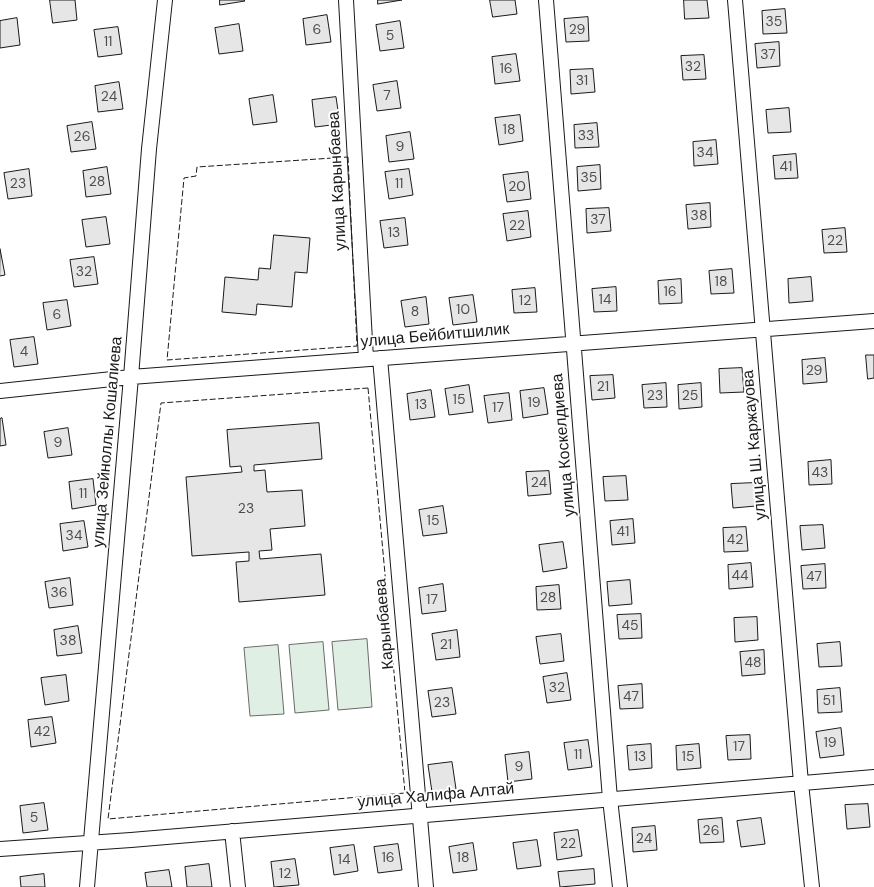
<!DOCTYPE html>
<html>
<head>
<meta charset="utf-8">
<style>
  body { margin:0 }
  canvas { display:block; background:#fff }
</style>
</head>
<body>
<canvas width="874" height="887"></canvas>
<script>
const context = document.querySelector('canvas').getContext('2d');
context.lineJoin = 'round';
function fill(path, color) { context.fillStyle = color; context.fill(path, 'evenodd'); }
function strokePath(path, color, width, dash) { context.strokeStyle = color; context.lineWidth = width; context.lineCap = dash ? 'butt' : 'round'; context.setLineDash(dash || []); context.stroke(path); }
function label(font, color, halo, rows, align = 'center') {
  context.font = font + ' "DM Sans",sans-serif'; context.lineWidth = 4; context.setLineDash([]); context.textBaseline = 'middle'; context.strokeStyle = halo; context.fillStyle = color; for (const [text, x, y, turn = 0] of rows) {
    context.save(); context.translate(x, y); context.rotate((+turn || 0) * Math.PI / 180); context.textAlign = isNaN(turn) ? turn : align; if (halo) context.strokeText(text, 0, 0); context.fillText(text, 0, 0); context.restore();
  }
}
const green = new Path2D(`
  M367 639 372 707 338 710 332 642Z
  M323 642 329 710 295 713 289 645Z
  M278 645 284 714 250 716 244 648Z`);
fill(green, '#e0efe3');
strokePath(green, '#6a6a6a', 1);
const building = new Path2D(`
  M50 0H75L77 20 53 23Z
  M220 0H244L245 1 220 5Z
  M378 0H402L378 4Z
  M490 0H515L517 14 493 17Z
  M684 0H707L709 18 685 19Z
  M785 9 787 33 763 34 762 11Z
  M327 15 331 42 306 45 303 19Z
  M588 17 589 41 566 42 564 19Z
  M17 18 20 45 0 48V21Z
  M400 21 404 48 380 51 376 25Z
  M239 24 243 51 219 54 215 28Z
  M118 27 122 54 98 57 94 30Z
  M779 42 780 66 757 68 755 44Z
  M516 54 520 81 495 84 492 57Z
  M704 55 706 79 683 80 681 56Z
  M593 69 595 92 571 94 570 70Z
  M397 81 401 108 377 111 373 85Z
  M119 82 123 109 98 112 95 86Z
  M273 95 277 122 253 125 249 99Z
  M336 97 340 124 315 127 312 100Z
  M789 108 791 132 768 133 766 110Z
  M520 115 523 141 499 145 495 118Z
  M92 122 96 149 71 152 67 126Z
  M597 123 599 147 575 148 574 125Z
  M410 132 414 159 389 162 386 136Z
  M716 140 718 164 694 166 693 142Z
  M796 154 798 178 775 179 773 156Z
  M600 165 601 189 578 191 577 167Z
  M107 167 111 194 86 197 83 171Z
  M29 169 32 196 8 199 4 173Z
  M409 169 413 195 389 199 385 172Z
  M528 172 531 199 507 202 503 175Z
  M710 203 711 227 688 229 686 205Z
  M609 208 611 231 587 233 586 209Z
  M528 211 531 237 507 241 503 214Z
  M106 217 110 244 86 247 82 220Z
  M405 218 408 245 384 248 380 221Z
  M845 228 847 252 824 253 822 230Z
  M274 235 310 238 307 273 295 272 292 307 257 304 256 315 222 312 225 277 258 280 259 268 270 269Z
  M0 249 5 275 0 276Z
  M94 257 98 284 74 287 70 260Z
  M732 269 734 293 711 294 709 271Z
  M811 277 813 301 789 303 788 279Z
  M681 279 682 303 659 304 658 281Z
  M616 287 617 311 594 312 592 289Z
  M535 288 537 312 514 313 512 290Z
  M473 295 477 322 453 325 449 298Z
  M426 297 429 324 405 327 401 301Z
  M67 300 71 326 47 330 43 303Z
  M34 337 38 364 14 367 10 340Z
  M866 355H874V378L868 379Z
  M825 358 827 382 803 384 802 360Z
  M742 368 744 392 720 393 719 369Z
  M613 375 615 398 592 400 590 376Z
  M666 383 667 407 644 408 642 385Z
  M701 383 702 407 679 409 678 385Z
  M469 385 473 412 449 415 445 389Z
  M544 388 548 414 523 418 520 391Z
  M431 390 435 417 410 420 407 394Z
  M509 393 512 420 488 423 484 396Z
  M2 418 6 445 0 446V419Z
  M319 423 322 459 254 465V471L265 470 267 492 302 490 305 526 270 529 272 550 259 551 260 559 321 554 325 595 239 602 236 562 249 561V552L192 556 186 477 242 472 241 466 230 467 227 430Z
  M68 428 72 455 48 458 44 432Z
  M831 460 832 484 809 485 808 462Z
  M549 471 551 494 528 496 526 472Z
  M626 476 628 500 605 501 603 477Z
  M93 479 96 505 72 509 69 482Z
  M754 483 756 506 733 508 731 484Z
  M443 506 447 533 423 536 419 510Z
  M633 519 635 543 612 545 610 521Z
  M84 521 88 547 63 551 60 524Z
  M823 525 825 548 802 550 800 526Z
  M746 527 748 551 724 552 723 528Z
  M563 542 567 568 543 572 539 545Z
  M751 563 753 587 729 589 728 565Z
  M825 564 826 588 803 589 801 566Z
  M70 578 73 605 49 608 45 582Z
  M630 580 632 604 609 606 607 582Z
  M443 584 446 611 422 614 419 588Z
  M559 585 561 609 537 610 536 587Z
  M641 614 642 638 619 639 617 615Z
  M757 617 758 640 735 642 734 618Z
  M78 626 82 653 57 656 54 630Z
  M457 630 460 657 436 660 432 634Z
  M561 634 564 661 540 664 536 637Z
  M840 642 842 666 819 667 817 644Z
  M764 650 765 674 742 676 740 652Z
  M567 673 571 700 547 703 543 677Z
  M66 675 69 701 45 705 41 678Z
  M642 684 643 708 620 709 618 686Z
  M452 688 456 714 432 717 428 691Z
  M840 688 842 712 818 713 817 690Z
  M52 717 56 743 31 747 28 720Z
  M841 728 844 755 820 758 816 732Z
  M750 735 751 759 728 760 726 736Z
  M588 740 592 767 568 770 564 743Z
  M651 744 652 768 629 770 627 746Z
  M699 744 701 768 677 770 676 746Z
  M529 752 532 779 508 782 505 755Z
  M452 762 456 789 432 792 428 765Z
  M44 803 48 830 23 833 20 806Z
  M868 804 870 827 847 829 845 805Z
  M722 818 724 842 700 843 698 820Z
  M761 818 765 844 741 847 737 821Z
  M655 826 657 850 633 852 632 828Z
  M578 830 582 856 557 860 554 833Z
  M537 840 541 866 517 869 513 843Z
  M473 843 477 870 453 873 449 847Z
  M398 844 402 870 378 873 374 847Z
  M354 845 358 871 334 875 330 848Z
  M295 859 299 885 274 887 271 862Z
  M209 864 212 887H187L185 867Z
  M594 869 595 884 560 887 558 872Z
  M169 870 172 887H147L145 873Z
  M44 874 45 887H21L20 877Z`);
fill(building, '#e6e6e6');
strokePath(building, '#1a1a1a', 1);
const minor = new Path2D(`
  M346 0 366 359
  M546 0 610 799 620 887
  M735 0 801 783 812 887
  M380 358 426 887
  M0 391 131 377 874 321
  M232 831 238 887
  M0 849 131 840 874 777
  M87 887 131 377 149 149 165 0`);
strokePath(minor, '#1a1a1a', 16);
strokePath(minor, '#fff', 14);
strokePath(new Path2D(`
  M348 157 357 346 167 360 184 178 196 176 197 167Z
  M368 388 405 793 108 819 161 403Z`), '#1a1a1a', 1, [6, 2.5]);
label('14px', '#4d4d4d', null, [
  ["35",774,22],
  ["6",317,30],
  ["29",577,30],
  ["5",390,36],
  ["11",108,42],
  ["37",768,55],
  ["32",693,67],
  ["16",506,69],
  ["31",582,81],
  ["7",387,96],
  ["24",109,97],
  ["18",509,130],
  ["33",586,136],
  ["26",82,137],
  ["9",400,147],
  ["34",705,153],
  ["41",786,167],
  ["35",589,178],
  ["28",97,182],
  ["23",18,184],
  ["11",399,184],
  ["20",517,187],
  ["38",699,216],
  ["37",598,220],
  ["22",517,226],
  ["13",394,233],
  ["22",835,241],
  ["32",84,272],
  ["18",721,282],
  ["16",670,292],
  ["14",605,300],
  ["12",525,301],
  ["10",463,310],
  ["8",415,312],
  ["6",57,315],
  ["4",24,352],
  ["29",814,371],
  ["21",603,387],
  ["23",655,396],
  ["25",690,396],
  ["15",459,400],
  ["19",534,403],
  ["13",421,405],
  ["17",498,408],
  ["9",58,443],
  ["43",820,473],
  ["24",539,483],
  ["11",83,494],
  ["23",246,509],
  ["15",433,521],
  ["41",623,532],
  ["34",74,536],
  ["42",735,540],
  ["44",740,576],
  ["47",814,577],
  ["36",59,593],
  ["28",548,598],
  ["17",432,600],
  ["45",630,626],
  ["38",68,641],
  ["21",446,645],
  ["48",753,663],
  ["32",557,688],
  ["47",631,697],
  ["51",829,701],
  ["23",442,703],
  ["42",42,732],
  ["19",830,743],
  ["17",739,747],
  ["11",578,755],
  ["13",640,757],
  ["15",688,757],
  ["9",519,767],
  ["5",34,818],
  ["26",711,831],
  ["24",644,839],
  ["22",568,844],
  ["16",388,858],
  ["18",463,858],
  ["14",344,860],
  ["12",285,874]
]);
label('16px', '#1a1a1a', '#fff', [
  ["улица Карынбаева",338,181,-93],
  ["улица Бейбитшилик",435,336,-5],
  ["улица Зейноллы Кошалиева",108,442,-85],
  ["улица Коскелдиева",564,445,-95],
  ["улица Ш. Каржауова",755,445,-95],
  ["Карынбаева",385,624,-95],
  ["улица Халифа Алтай",436,796,-5]
]);
</script>
</body>
</html>
